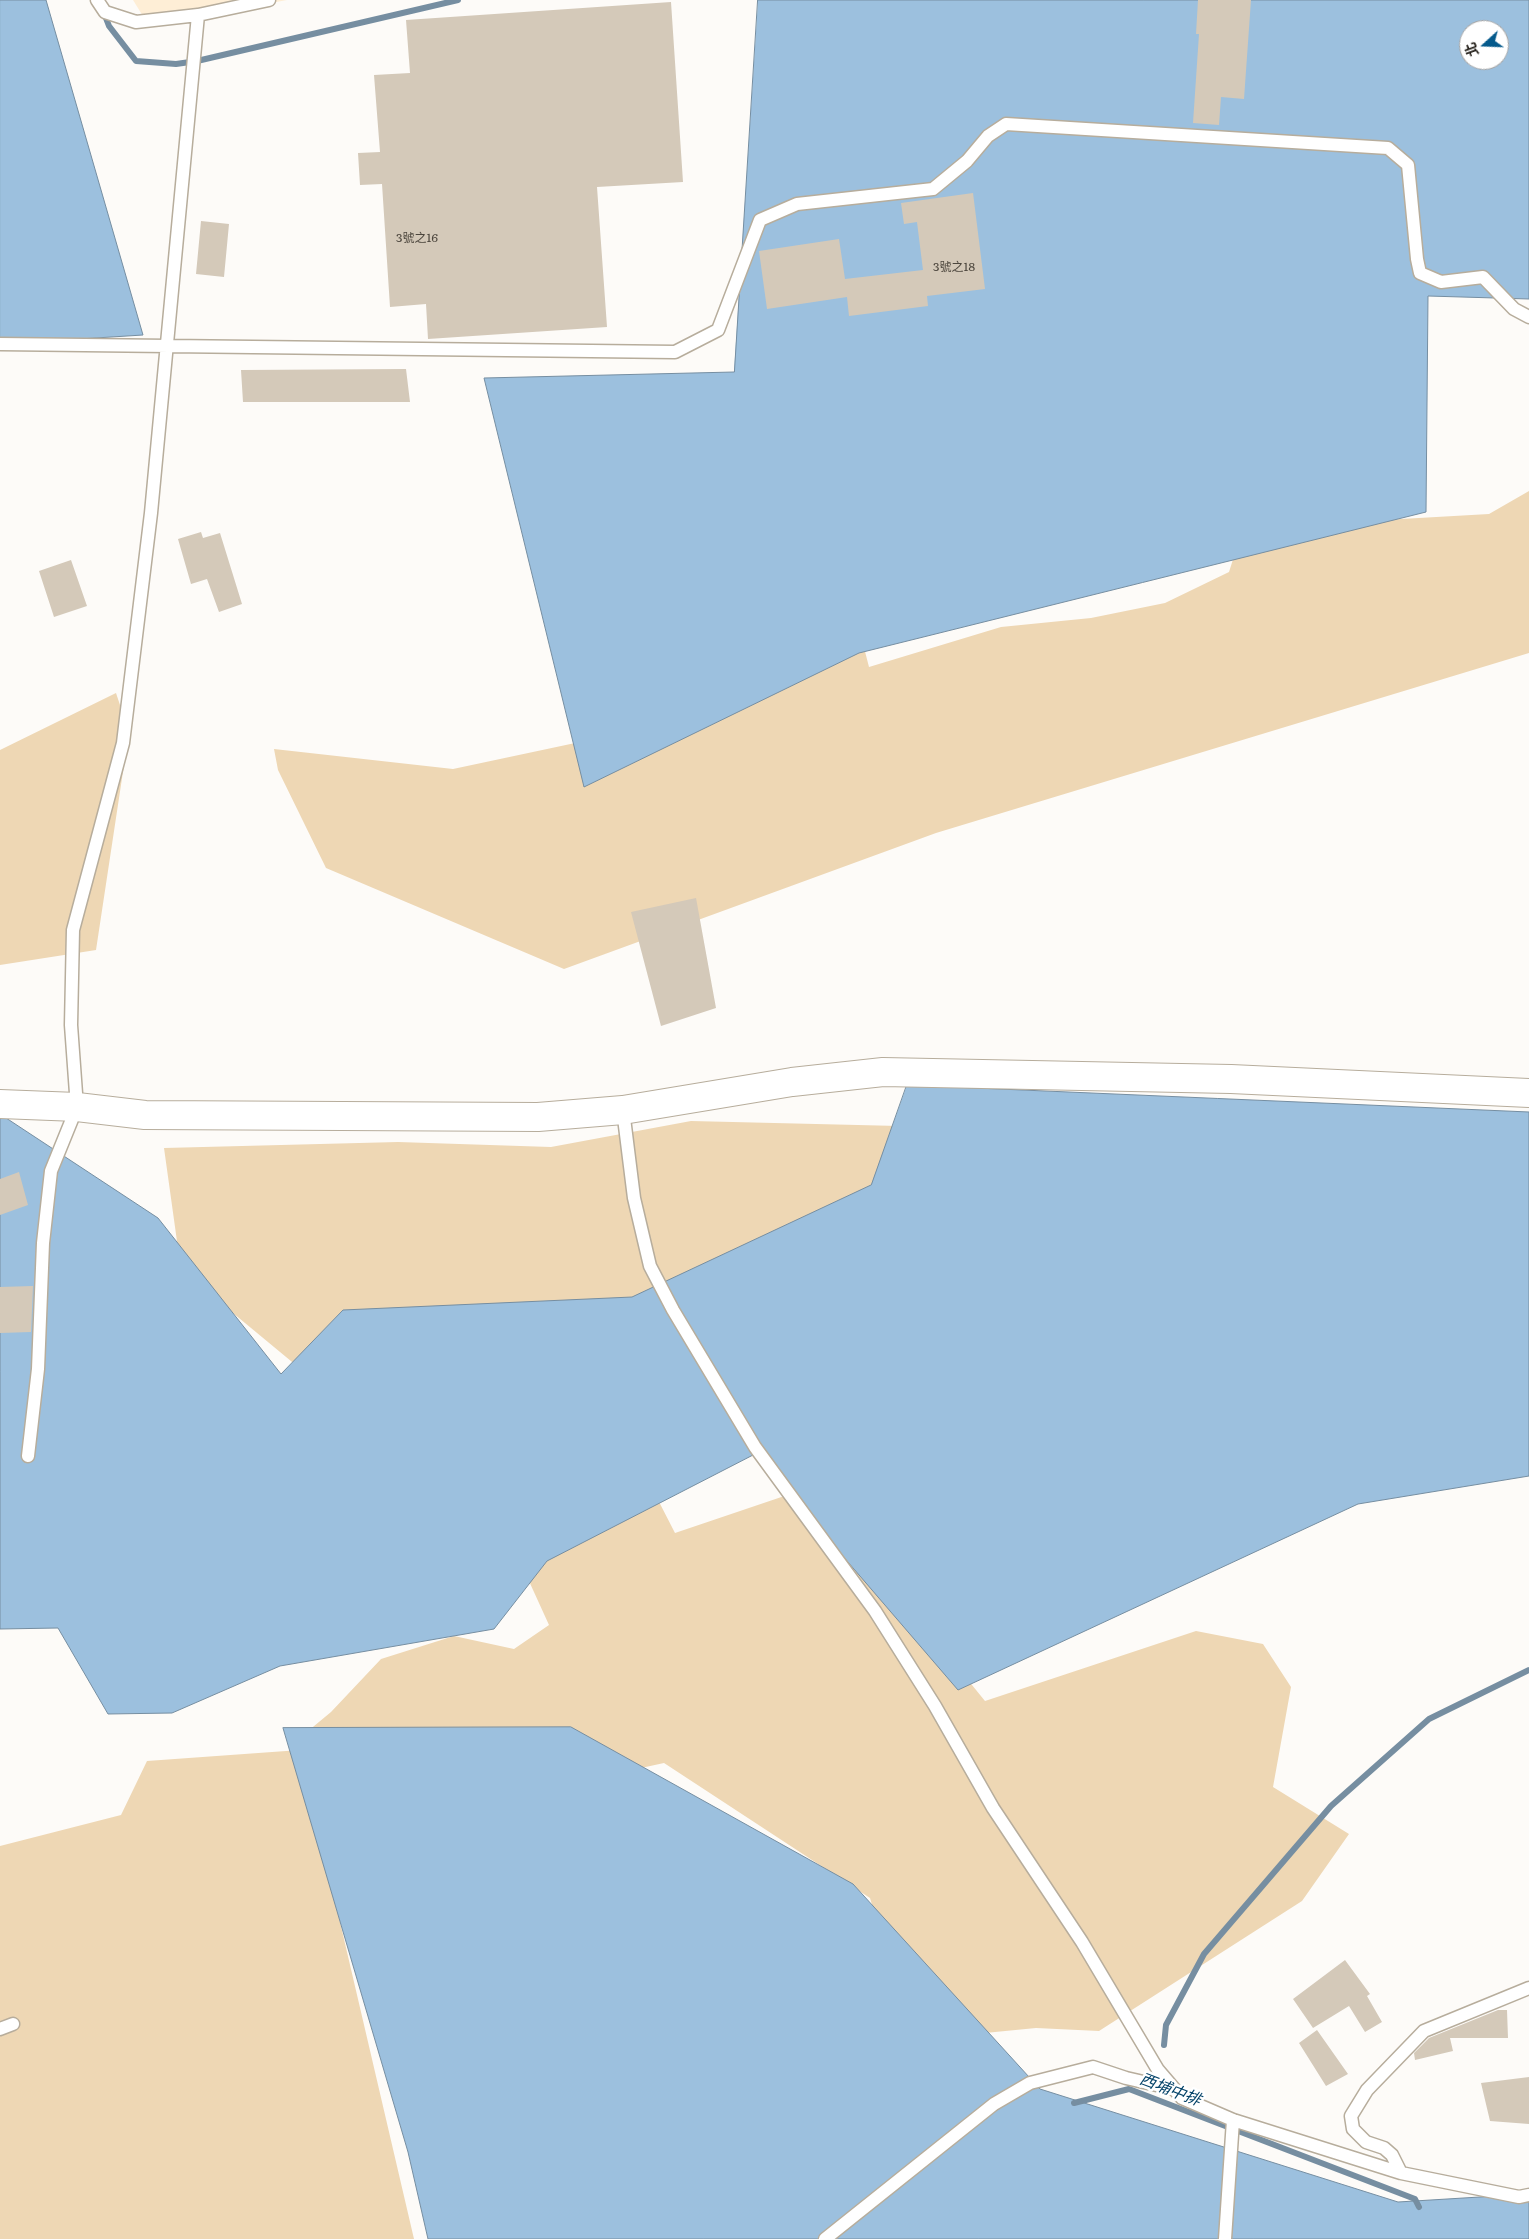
<!DOCTYPE html>
<html>
<head>
<meta charset="utf-8">
<style>
  body { margin:0 }
  #map { position:relative; width:1529px; height:2239px; overflow:hidden; background:#fdfbf8; font-family:Literata,"Noto Sans TC",serif }
  canvas { display:block }
  .north { position:absolute; left:1459px; top:20px; width:50px; height:50px; box-sizing:border-box; background:#fff; border:1px solid #a5a3a1; border-radius:50%; rotate:250deg; font-size:14px; font-weight:700; line-height:20px; text-align:center; color:#1e1a14 }
  .north::after { content:''; display:block; margin:auto; width:18px; height:22px; background:#055a8c; clip-path:polygon(50% 0,100% 100%,50% 72%,0 100%) }
</style>
</head>
<body>
<div id="map">
<canvas width="1529" height="2239"></canvas>
<div class="north">北</div>
</div>
<script>
const context = document.querySelector('canvas').getContext('2d');
context.lineJoin = 'round';
function fill(path, color) { context.fillStyle = color; context.fill(path, 'evenodd'); }
function strokePath(path, color, width, dash) { context.strokeStyle = color; context.lineWidth = width; context.lineCap = dash ? 'butt' : 'round'; context.setLineDash(dash || []); context.stroke(path); }
function label(font, color, halo, rows, align = 'center') {
  context.font = font + ' Literata,"Noto Sans TC",serif'; context.lineWidth = 5; context.setLineDash([]); context.textBaseline = 'middle'; context.strokeStyle = halo; context.fillStyle = color; for (const [text, x, y, turn = 0] of rows) {
    context.save(); context.translate(x, y); context.rotate((+turn || 0) * Math.PI / 180); context.textAlign = isNaN(turn) ? turn : align; if (halo) context.strokeText(text, 0, 0); context.fillText(text, 0, 0); context.restore();
  }
}
fill(new Path2D(`
  M133 0H287L149 26Z`), '#feeed6');
fill(new Path2D(`
  M1529 491V653L936 833 564 969 326 868 278 770 274 749 453 769 641 729 853 605 869 667 1001 627 1091 618 1165 603 1229 572 1243 528 1489 514Z
  M116 693 129 732 96 950 0 965V750Z
  M691 1121 941 1127 842 1240 597 1381 675 1533 811 1487 985 1701 1196 1631 1263 1644 1291 1687 1273 1787 1349 1834 1302 1901 1099 2031 1036 2028 913 2040 870 1898 664 1763 439 1812 315 1815 414 2239H0V1846L121 1815 147 1761 300 1750 296 1741 331 1712 381 1659 454 1636 514 1649 549 1625 441 1388 309 1376 181 1270 164 1148 398 1142 551 1147Z`), '#eed7b4');
const water = new Path2D(`
  M0 0H46L143 335 0 344Z
  M758 0H1529V299L1428 296 1426 512 859 653 584 787 484 378 734 372ZM1469 30H1499V60H1469Z
  M907 1085 1529 1112V1476L1358 1504 958 1690 755 1454 547 1561 494 1629 280 1666 172 1713 108 1714 58 1628 0 1629V1114L158 1218 281 1374 343 1310 632 1297 871 1185Z
  M571 1727 853 1884 1040 2089 1398 2202 1529 2194V2239H428L408 2152 283 1728Z`);
fill(water, '#9cc0de');
strokePath(water, '#768ea1', 1);
strokePath(new Path2D(`
  M104 13 109 26 136 61 176 64 197 61 458 0
  M1164 2045 1166 2025 1204 1954 1331 1806 1429 1719 1529 1670
  M1074 2103 1129 2089 1415 2199 1419 2207`), '#768ea1', 6);
fill(new Path2D(`
  M1198 0H1251L1244 99 1221 97 1219 125 1193 123 1199 34H1196Z
  M671 2 683 182 597 187 607 327 428 339 426 304 390 307 382 184 360 185 358 153 380 152 374 75 410 73 406 20Z
  M973 193 985 289 927 296 928 306 849 316 847 297 767 309 759 251 839 239 845 279 923 270 917 222 904 224 901 203Z
  M201 221 229 224 224 277 196 274Z
  M406 369 410 402H243L241 370Z
  M201 532 203 538 220 533 242 604 219 612 207 579 191 584 178 539Z
  M71 560 87 606 54 617 39 571Z
  M696 898 716 1008 661 1026 631 912Z
  M19 1172 28 1205 0 1215V1179Z
  M33 1286 31 1332 0 1333V1287Z
  M1345 1960 1370 1994 1367 1996 1382 2022 1365 2032 1349 2006 1313 2028 1293 1999Z
  M1498 2010H1507L1508 2038H1450L1453 2051 1415 2060 1414 2053 1429 2038Z
  M1317 2030 1348 2074 1326 2086 1299 2043Z
  M1529 2077V2124L1490 2121 1481 2083Z`), '#d4c9b9');
const service = new Path2D(`
  M97 0 105 12 136 22 198 15 269 0
  M0 344 675 352 718 330 760 220 797 204 933 189 967 161 988 136 1006 124 1388 148 1408 165 1417 259 1420 273 1441 282 1483 277 1514 309 1529 317
  M623 1110 634 1198 650 1266 673 1310 755 1447 875 1611 935 1706 993 1808 1082 1942 1158 2070 1182 2098 1233 2120 1401 2173 1519 2197 1529 2195
  M28 1456 38 1369 43 1243 51 1171 77 1107 71 1025 73 930 123 743 151 513 198 15
  M0 2029 13 2024
  M1401 2173 1392 2155 1384 2148 1366 2142 1353 2129 1351 2116 1367 2090 1424 2031 1529 1988
  M825 2239 994 2104 1030 2083 1093 2067 1126 2078 1174 2089
  M1225 2239 1233 2120`);
const tertiary = new Path2D(`
  M0 1104 77 1107 145 1115 538 1117 623 1110 792 1082 883 1072 1231 1079 1529 1093`);
strokePath(service, '#b7ad9c', 15);
strokePath(tertiary, '#b7ad9c', 30);
strokePath(service, '#fff', 12);
strokePath(tertiary, '#fff', 28);
label('12px', '#4c463d', null, [
  ["3號之16",417,238],
  ["3號之18",954,267]
]);
label('italic 16px', '#034268', '#fff', [
  ["西埔中排",1170,2090,21]
]);
</script>
</body>
</html>
